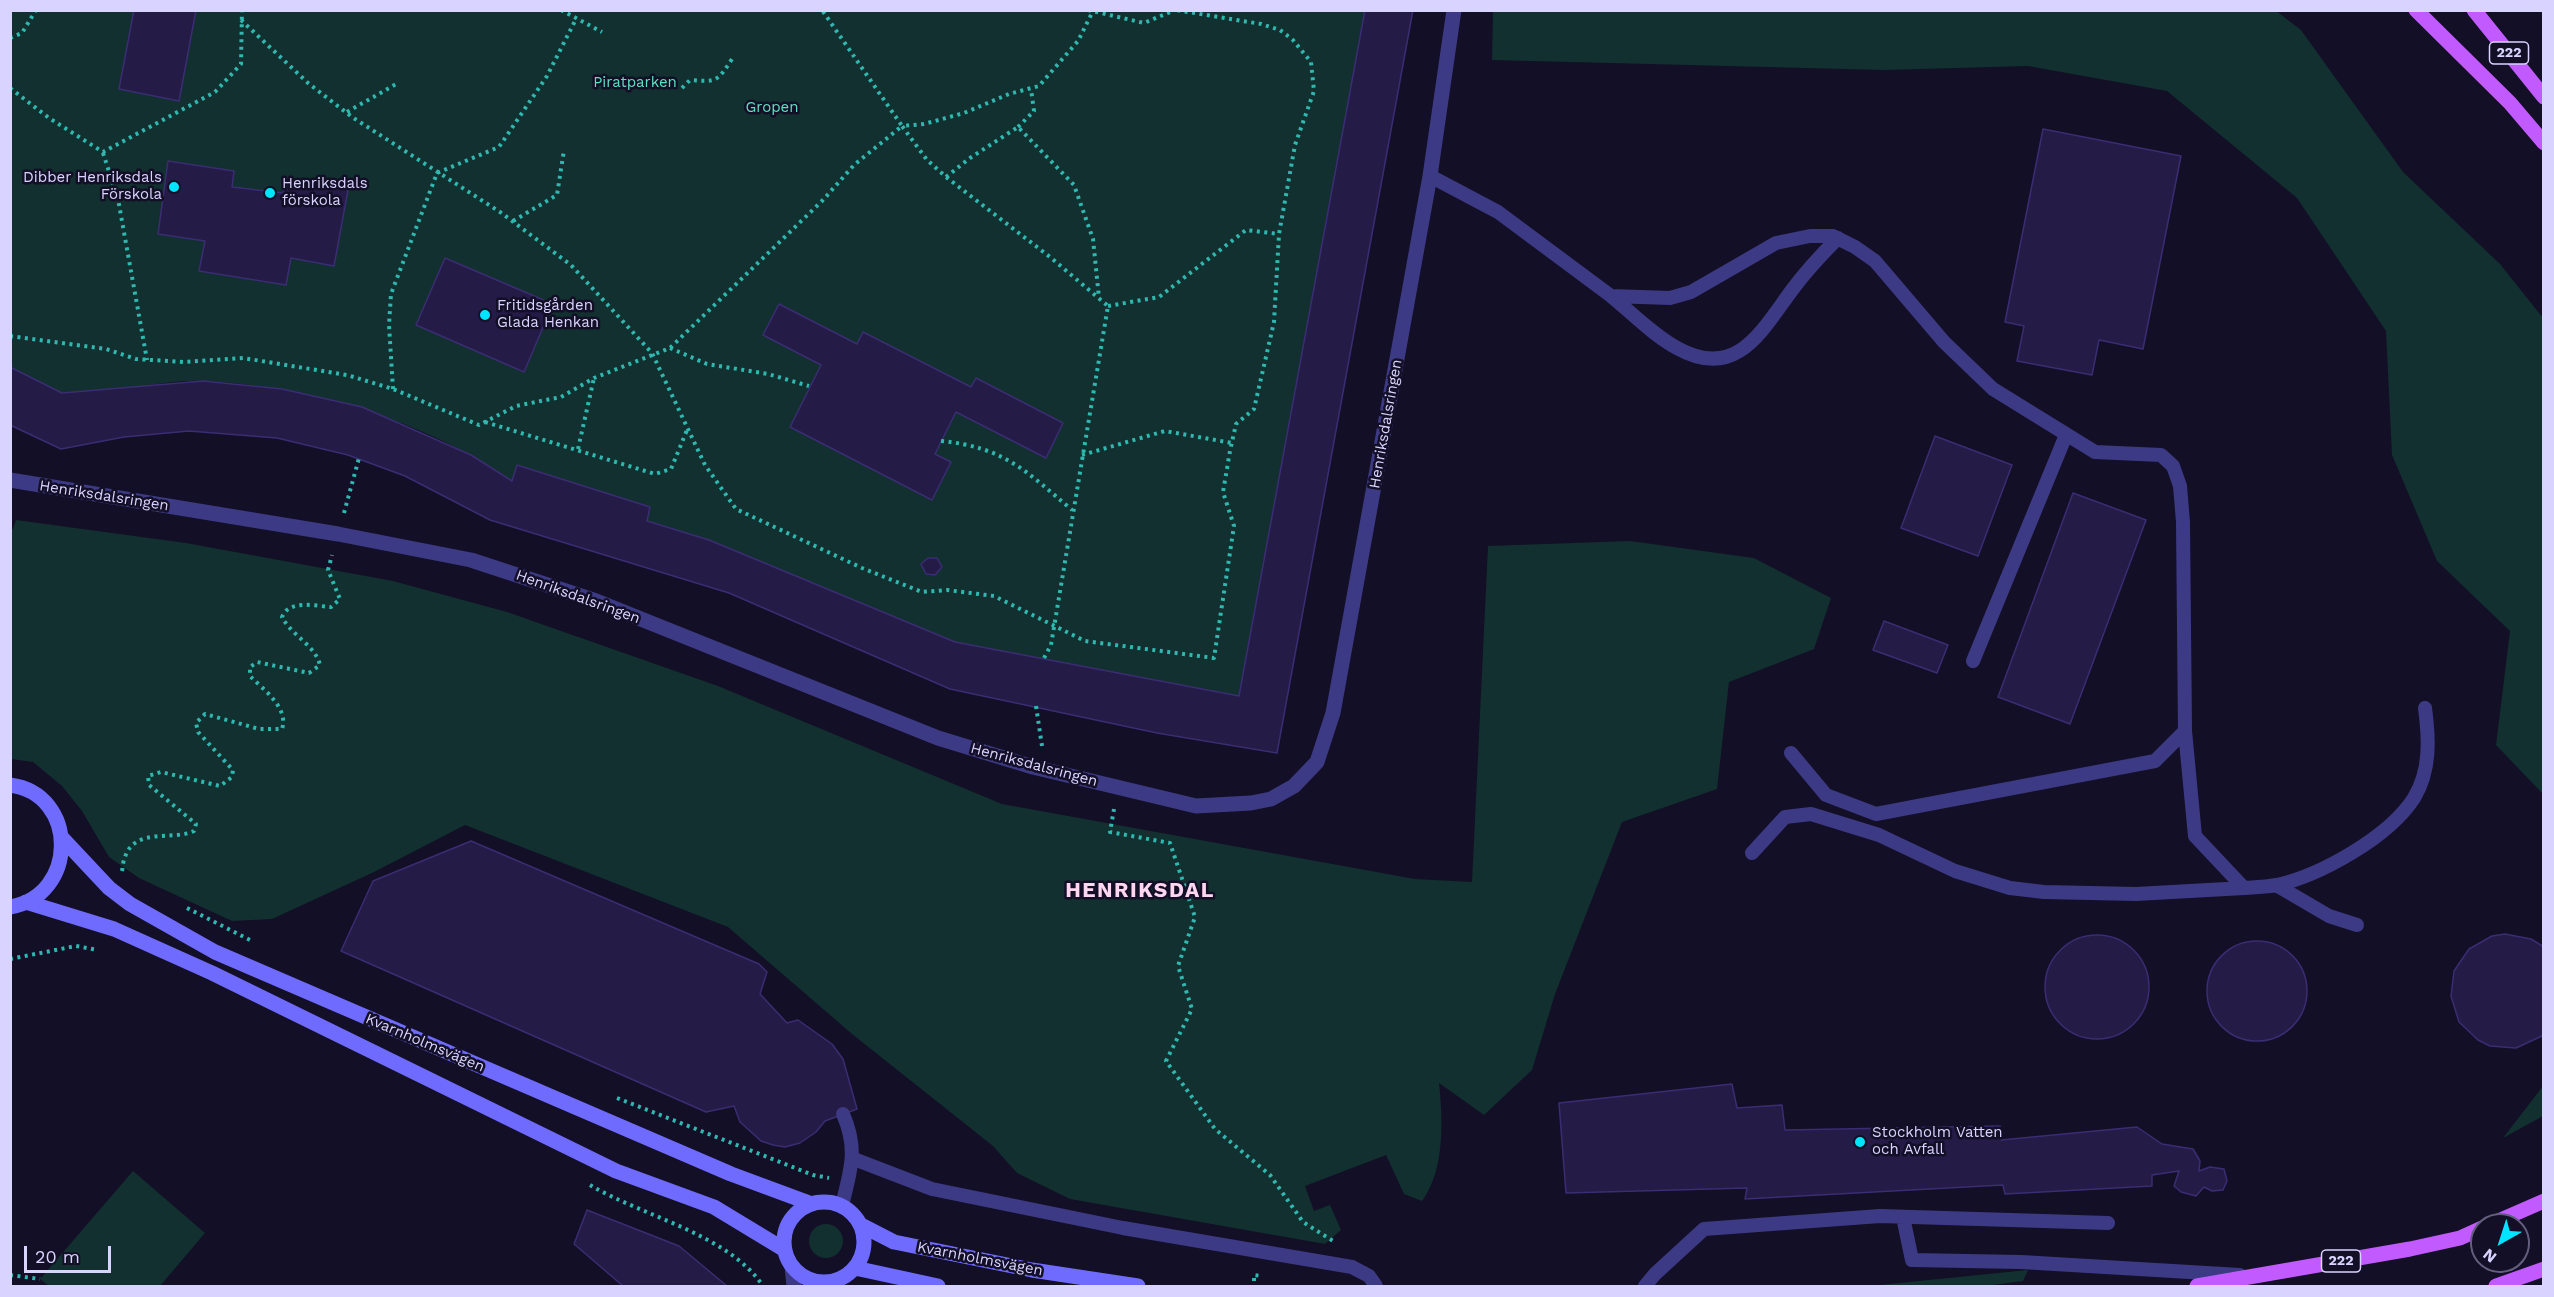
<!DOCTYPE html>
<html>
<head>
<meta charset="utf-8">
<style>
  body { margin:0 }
  #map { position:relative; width:2554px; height:1297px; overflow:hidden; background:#130f26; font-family:"Work Sans",sans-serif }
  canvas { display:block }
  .frame { position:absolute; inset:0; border:12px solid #d9d4ff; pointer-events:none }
  .north { position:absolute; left:2470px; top:1213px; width:60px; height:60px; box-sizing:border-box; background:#130f26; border:2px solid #625e7d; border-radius:50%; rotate:219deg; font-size:16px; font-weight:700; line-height:24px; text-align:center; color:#d9d4ff }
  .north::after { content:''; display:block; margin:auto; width:21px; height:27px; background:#00e5ff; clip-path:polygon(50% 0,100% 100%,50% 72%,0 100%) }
  .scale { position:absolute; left:24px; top:1246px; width:87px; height:27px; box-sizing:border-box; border:3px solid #d9d4ff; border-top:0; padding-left:8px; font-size:18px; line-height:21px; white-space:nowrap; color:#d9d4ff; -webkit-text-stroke:4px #130f26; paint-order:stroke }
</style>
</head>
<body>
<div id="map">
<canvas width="2554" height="1297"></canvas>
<div class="frame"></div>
<div class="north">N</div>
<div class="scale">20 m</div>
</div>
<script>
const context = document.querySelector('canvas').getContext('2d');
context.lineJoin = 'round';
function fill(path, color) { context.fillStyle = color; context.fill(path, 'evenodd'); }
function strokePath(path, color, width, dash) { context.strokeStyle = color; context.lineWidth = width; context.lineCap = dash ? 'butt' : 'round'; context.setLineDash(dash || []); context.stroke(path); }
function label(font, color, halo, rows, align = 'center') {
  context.font = font + ' "Work Sans",sans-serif'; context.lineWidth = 5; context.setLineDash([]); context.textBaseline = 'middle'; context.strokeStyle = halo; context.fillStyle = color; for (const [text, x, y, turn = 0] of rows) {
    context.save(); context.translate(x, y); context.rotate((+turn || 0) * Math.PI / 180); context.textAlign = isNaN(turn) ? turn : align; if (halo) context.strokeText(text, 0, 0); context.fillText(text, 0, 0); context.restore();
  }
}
fill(new Path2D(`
  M10 11H134L120 88 179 100 196 11H1365L1239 696 955 642 709 540 647 521 650 507 517 465 512 481C426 421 309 386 204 381 160 379 107 396 64 393 51 392 23 374 11 367Z
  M1493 11 2275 10 2301 30 2403 172 2500 264 2543 318V794L2496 745 2510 631 2437 561 2392 455 2386 331 2297 198 2167 91 2028 66 1884 70 1492 60Z
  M16 520 186 543 393 581 507 612 718 686 1002 804 1415 879 1472 882 1488 546 1630 541 1754 558 1831 598 1814 649 1729 682 1717 789 1622 822 1555 994 1532 1070 1484 1115 1439 1083C1443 1120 1445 1170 1422 1201L1404 1194 1386 1155 1305 1186 1314 1211 1330 1205 1341 1230 1325 1244 1070 1199 1017 1173 993 1146 852 1034 728 927 465 825 374 872 272 919 232 921 139 878 109 857 82 811 62 786 33 762 11 759 10 528 13 529Z
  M2543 1086V1116L2503 1138Z
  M133 1171 205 1233 160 1286H49L40 1279Z
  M809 1241a17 17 0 1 1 34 0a17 17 0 1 1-34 0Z
  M2028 1270 2023 1281 1985 1286H1869Z`), '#12302f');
const building = new Path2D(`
  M134 10H196L179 101 119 89Z
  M1365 10H1413L1277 753 1157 733 950 689 729 593 490 520 405 476 348 455 277 438 189 431 124 437 61 449 10 425V367L62 393 203 381 282 389 362 407 471 455 512 481 517 465 650 507 647 521 709 540 955 642 1239 696Z
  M2043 129 2181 156 2143 349 2099 340 2092 375 2017 361 2024 326 2005 322Z
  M168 161 234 171 232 187 283 193 285 178 348 190 334 266 291 258 286 285 199 271 205 241 158 234Z
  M445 258 553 304 524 372 416 325Z
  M779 304 857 344 863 332 971 387 976 378 1063 423 1046 458 956 412 935 454 951 462 932 500 790 427 821 365 763 335Z
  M1935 436 2012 465 1978 556 1901 528Z
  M2073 493 2146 520 2070 724 1998 697Z
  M928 558H937L942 567 935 575 926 574 921 564Z
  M1884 621 1948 645 1937 673 1873 650Z
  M471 841 759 964 767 972 760 994 787 1023 798 1020 832 1044 843 1059 857 1109 825 1121 816 1132 800 1143 785 1147 773 1145 761 1141 740 1122 734 1106 706 1112 341 951 373 881Z
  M2505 934 2531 939 2544 947V1035L2516 1048 2490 1046 2478 1040 2459 1022 2451 996 2454 971 2469 949 2492 936Z
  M2045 987a52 52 0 1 1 104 0a52 52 0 1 1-104 0Z
  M2207 991a50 50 0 1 1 100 0a50 50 0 1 1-100 0Z
  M1732 1084 1737 1108 1782 1105 1785 1130 2000 1126 2001 1140 2137 1127 2162 1144 2193 1149 2200 1161 2199 1171 2210 1167 2224 1169 2227 1181 2223 1190 2212 1191 2204 1187 2196 1196 2181 1192 2174 1186 2179 1171 2152 1175V1186L2005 1194 2003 1185 1745 1199 1747 1188 1566 1193 1559 1103Z
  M587 1210 679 1246 727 1286H623L574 1244Z`);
fill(building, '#241b47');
strokePath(building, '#3b2d73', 1.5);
strokePath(new Path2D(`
  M561 10 602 32
  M1088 10 1144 23 1175 10
  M241 20 308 83 352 117 500 212 571 265 652 353 705 465 736 509 862 568 922 592 947 590 994 596 1085 641 1214 658 1234 526 1223 492 1230 451 1236 424 1254 409 1274 322 1279 234 1295 145 1314 91 1311 62 1293 40 1280 30 1261 24 1176 10
  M10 38 22 33 36 10
  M10 88 49 118 103 152 215 92 241 64 242 10
  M682 88 690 80C717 82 717 82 732 59
  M347 112 398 83
  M1018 127 1034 111 1031 89
  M103 153 118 199 147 360
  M946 177 970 158 1018 127 1074 185 1093 239 1099 298
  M513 221 557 195 564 150
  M1108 306 1159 297 1246 230 1279 234
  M10 336 106 349 136 359 183 362 243 358 347 375 393 389 479 425 516 406 561 397 594 378 670 348 823 200 854 165 902 126 822 10
  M670 348 707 364 768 374 809 386
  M393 389 389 325 391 294 437 173 499 147 547 76 576 19
  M485 422 655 474 671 469 687 430
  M941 441C1004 447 1026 471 1072 510
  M578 449 594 378
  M1082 455 1165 431 1232 443
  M344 513 359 458
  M1044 658 1051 645 1108 306 1050 257 946 177 927 160 902 126 924 124 964 113 1009 94 1039 86 1078 41 1093 11
  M1036 706 1042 746
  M1114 809 1110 832 1170 843 1195 917 1178 966 1192 1009 1166 1061 1215 1129 1270 1175 1303 1222 1333 1241
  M122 871C123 866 123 861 125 857 135 827 173 841 194 831L196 824 149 785 148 776 161 772 220 786 232 777 233 770 198 732 196 723 205 714 259 729H282C289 708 264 690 250 676V667L257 662 309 673 320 665C315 645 292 636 282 617 290 599 314 606 331 607L340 599 328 570 332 555
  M187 908 250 940
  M10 959 76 946 98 950
  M617 1098 813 1175 829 1178
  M590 1185C644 1217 728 1234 763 1286
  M10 1275 40 1279
  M1254 1281V1275L1261 1276`), '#2fb8b0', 4, [3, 4.5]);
strokePath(new Path2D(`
  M1430 176 1498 212 1611 296 1670 298 1691 292 1776 243 1810 236H1833L1855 247 1875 261 1944 342 1993 389 2095 452 2161 455 2173 466 2180 486 2183 522 2185 731 2155 761 1876 814 1826 795 1791 753
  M1611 296C1632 313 1653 335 1677 348 1736 381 1761 332 1792 290 1806 271 1821 255 1838 238
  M1973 661 2066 435
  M2185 731 2195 836 2244 888C2255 887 2266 887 2277 885 2321 875 2389 837 2414 798 2431 770 2429 738 2425 708
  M1752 853 1785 817 1811 814 1879 835 1955 871 2010 888 2044 892 2136 894 2244 888
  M2276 885 2329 916 2357 925
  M854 1159 932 1189 1123 1228 1352 1267 1369 1276 1376 1286
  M842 1206C850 1170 859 1151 843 1114
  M1903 1217 1912 1260 2021 1262 2240 1275
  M1645 1286 1655 1274 1704 1229 1880 1216 2108 1223`), '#3d3a85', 14);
strokePath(new Path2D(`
  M10 480 338 534 471 560 596 601 938 738 1033 767 1196 806 1251 803 1271 799 1294 786 1317 762 1333 713 1430 176 1454 10
  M792 1266 794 1286
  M831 1286 835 1281`), '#3d3a85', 15);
strokePath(new Path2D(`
  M10 785C79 794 78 896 10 907
  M63 839 109 888 130 904 215 952 731 1174 812 1204
  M26 902 114 929 212 973 616 1171 714 1207 785 1250
  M784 1242a40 40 0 1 1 80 0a40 40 0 1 1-80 0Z
  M861 1225 894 1242 1032 1270 1138 1286
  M855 1268 938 1286`), '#6f6bff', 15);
strokePath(new Path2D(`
  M2416 10 2510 103 2544 143
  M2474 10 2544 97
  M2489 1225 2544 1201
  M2197 1286 2410 1249 2460 1238 2482 1228
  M2496 1286 2544 1269`), '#c25bff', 15);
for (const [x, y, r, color] of [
  [174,187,6,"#00e5ff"],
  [270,193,6,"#00e5ff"],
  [485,315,6,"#00e5ff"],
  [1860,1142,6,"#00e5ff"]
]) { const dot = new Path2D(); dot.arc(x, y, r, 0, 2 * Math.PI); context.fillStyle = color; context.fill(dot); strokePath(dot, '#130f26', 2); }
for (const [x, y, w] of [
  [2509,53,39],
  [2341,1261,39]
]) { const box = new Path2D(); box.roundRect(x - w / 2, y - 11, w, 22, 4.5); context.fillStyle = '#130f26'; context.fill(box); strokePath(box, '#d9d4ff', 1.5); }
label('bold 14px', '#d9d4ff', null, [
  ["222",2509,53],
  ["222",2341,1261]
]);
label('15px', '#5fe0c0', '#130f26', [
  ["Piratparken",635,83],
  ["Gropen",772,108]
]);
label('15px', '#d9d4ff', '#130f26', [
  ["Dibber Henriksdals",162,178,"right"],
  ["Förskola",162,195,"right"],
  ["Henriksdals",282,184],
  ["förskola",282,201],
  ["Fritidsgården",497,306],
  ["Glada Henkan",497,323],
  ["Stockholm Vatten",1872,1133],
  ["och Avfall",1872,1150]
], 'left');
label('15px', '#d9d4ff', '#130f26', [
  ["Henriksdalsringen",1386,424,-80],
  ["Henriksdalsringen",104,496,9],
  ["Henriksdalsringen",578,597,20],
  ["Henriksdalsringen",1034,765,15],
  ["Kvarnholmsvägen",425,1043,23],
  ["Kvarnholmsvägen",980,1259,11]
]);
context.letterSpacing = '1.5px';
label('bold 21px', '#ffd6f0', '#130f26', [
  ["HENRIKSDAL",1140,891]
]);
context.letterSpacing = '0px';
</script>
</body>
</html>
